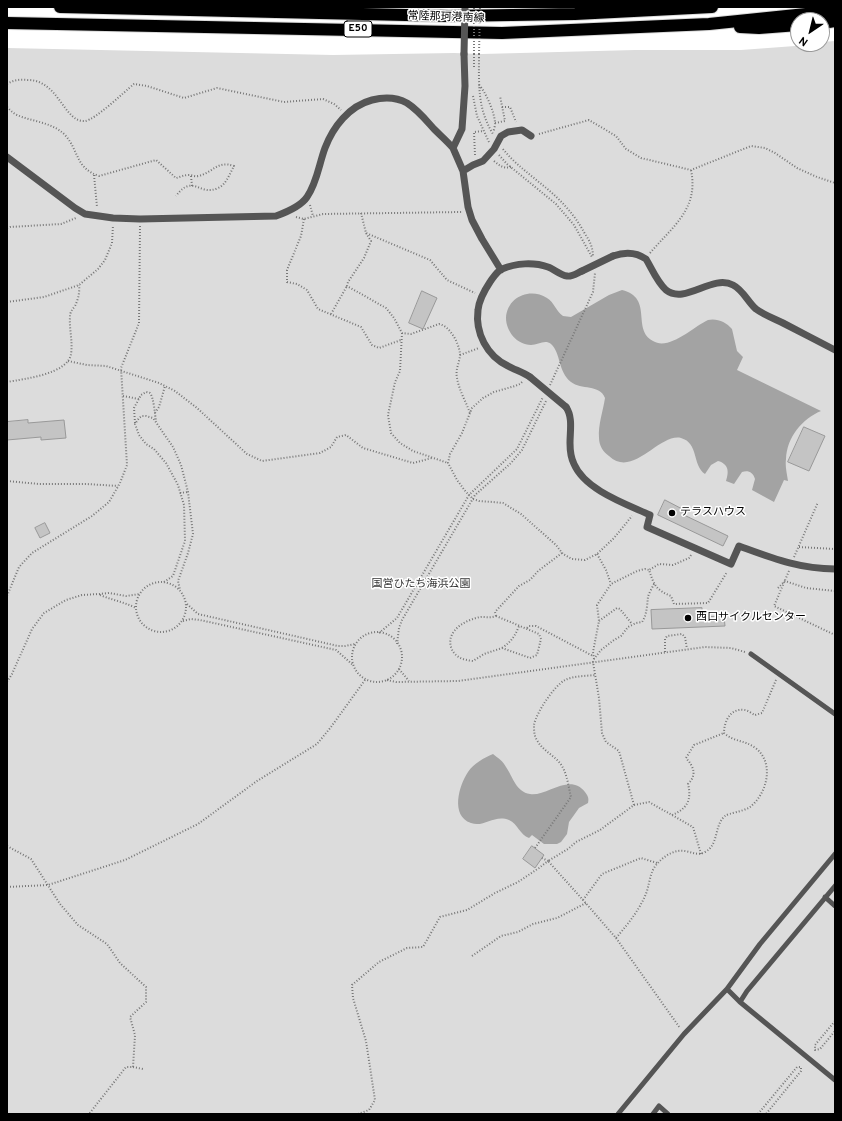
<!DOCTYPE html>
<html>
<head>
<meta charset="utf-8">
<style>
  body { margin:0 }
  #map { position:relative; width:842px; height:1121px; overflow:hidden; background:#fff; font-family:Overpass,sans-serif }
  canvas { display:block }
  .frame { position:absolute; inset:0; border:8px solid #000; pointer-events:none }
  .north { position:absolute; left:790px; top:12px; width:40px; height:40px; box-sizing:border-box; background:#fff; border:1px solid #999; border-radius:50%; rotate:215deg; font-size:11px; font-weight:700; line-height:16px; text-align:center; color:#000 }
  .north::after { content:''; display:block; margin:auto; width:14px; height:18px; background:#000; clip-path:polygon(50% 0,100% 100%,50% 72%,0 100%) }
</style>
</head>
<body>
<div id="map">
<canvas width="842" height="1121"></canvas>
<div class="frame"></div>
<div class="north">N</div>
</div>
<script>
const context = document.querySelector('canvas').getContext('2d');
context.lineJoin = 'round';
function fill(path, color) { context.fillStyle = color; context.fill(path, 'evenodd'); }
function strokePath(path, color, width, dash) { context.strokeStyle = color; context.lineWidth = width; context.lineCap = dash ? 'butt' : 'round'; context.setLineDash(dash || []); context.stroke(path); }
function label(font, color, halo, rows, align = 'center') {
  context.font = font + ' Overpass,"Noto Sans JP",sans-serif'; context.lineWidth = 3; context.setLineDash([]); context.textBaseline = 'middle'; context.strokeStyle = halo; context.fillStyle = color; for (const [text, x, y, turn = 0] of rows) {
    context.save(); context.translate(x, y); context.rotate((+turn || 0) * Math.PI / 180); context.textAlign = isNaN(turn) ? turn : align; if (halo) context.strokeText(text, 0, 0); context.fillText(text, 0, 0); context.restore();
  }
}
fill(new Path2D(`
  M835 41V1114H7V48L333 55 454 53 482 54 635 50H741L822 44V42Z`), '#dcdcdc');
fill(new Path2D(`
  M622 290C654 298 631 329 653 341 669 351 693 327 708 320 717 318 726 322 732 329L737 351 743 357 737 370 821 411C802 419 787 437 786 459 785 466 787 474 788 481L784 480 774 502 752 490 755 479C753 472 748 470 742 472L734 484 726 481C729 472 729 464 718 461L711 465 705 474C692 465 699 443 681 438 659 433 633 479 609 456 603 452 599 445 599 438 598 425 603 411 605 398 600 384 581 390 571 382 558 372 561 353 551 344 545 339 538 345 531 345 517 345 506 331 506 318 507 297 530 287 547 298 554 302 556 311 563 316L571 317 609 295Z
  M493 754C498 758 503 761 506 767 513 777 516 792 530 794 546 797 570 772 585 792 588 796 589 798 588 803L579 808 569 822 567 834 561 842 557 844H544L532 835 529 838C520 835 518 824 509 820 494 814 484 828 471 823 450 816 459 785 468 772 474 763 484 758 493 754Z`), '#a3a3a3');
const building = new Path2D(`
  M422 291 437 298 423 329 409 323Z
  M28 420V423L64 420 66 438 41 440V437L7 440V422Z
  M804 427 825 436 809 471 788 462Z
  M665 500 686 511 684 515 728 536 723 546 658 515Z
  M45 523 50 533 40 538 35 528Z
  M702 608V617L724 616 725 626 652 629 651 610Z
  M532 846 544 855 535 868 523 859Z`);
fill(building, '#c4c4c4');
strokePath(building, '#999', 1);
const motorway = new Path2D(`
  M60 7 449 16 575 14 712 7
  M7 23 502 33 709 24 835 11
  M822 23 835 21
  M740 27 759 28 798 25`);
strokePath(motorway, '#dbdbdb', 14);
strokePath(new Path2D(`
  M479 54C479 84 477 108 493 134
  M474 67V54
  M7 84C13 80 21 79 28 80 59 80 64 123 85 121 95 120 124 92 134 84L147 86 184 98 217 88 284 102 323 99 334 104 341 110
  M479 85C486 92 495 114 495 123 495 126 494 130 493 132
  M473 96 477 116 489 142
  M7 107C10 110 13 113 17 115 33 122 52 122 65 135 79 150 75 168 99 176L156 160 176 178C180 177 184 175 189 175 192 175 195 177 198 176 213 173 217 160 234 166 230 173 226 185 218 188 200 197 193 173 176 196
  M502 107H510L516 122
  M495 123 505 121 500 96
  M539 134 589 120 616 136 626 149 641 158 691 170 751 146 765 148 775 153 797 168 817 177 835 183
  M503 149C514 163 527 172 540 183 558 197 574 213 585 234 590 241 593 248 593 257
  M475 155 474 132 484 131
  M499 155 507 164 556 204 574 225 592 257
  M494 161C499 165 503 169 511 167
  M94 175 97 207
  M191 176 192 186
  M310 205 313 216
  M361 213 366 233 430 260 447 280 475 293
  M296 217 304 219 323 214 462 212
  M304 219 301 236 287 270V282L297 284 307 290 318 309 361 327 372 345 379 348 401 340
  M7 228 10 227 61 224 76 218
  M366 233 371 241 364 258 348 282 347 286 386 308 394 318 402 333 411 334 439 324C450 326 459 343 460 354 460 362 455 369 457 378 459 390 466 402 470 413
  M650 253C673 226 699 209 691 170
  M7 302 44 297 79 285 98 269 105 260 112 243 113 225
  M331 314 347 286
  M402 333 400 371 395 382 388 415 391 433 400 443 413 451 448 463
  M460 355 479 348
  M68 361 87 365 106 366 159 383 175 391 197 408 247 454 262 461 320 453 331 447 337 437 346 435 363 448 413 463 432 458
  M7 382C24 379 68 374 71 354 73 341 69 329 70 317 70 312 72 310 75 306 78 300 80 292 79 285
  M522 382 520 384 515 386 494 392 483 398 472 408 462 433 450 454 448 463 457 480 466 492 473 499 479 501 493 502 503 503 521 514 556 545 563 554 572 559 585 560 597 554 614 538 632 516
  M550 385 593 292 595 273
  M123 396 139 399
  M155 413 159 407 165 386
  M135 423 134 408 141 395 146 392 150 393C154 398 155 415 156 422
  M7 481 39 484H86L118 486
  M180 493 188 492
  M799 547 835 549
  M597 554 606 570 611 584
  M691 555 689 558 673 565 659 564 649 570C654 585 656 590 671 596L674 604 708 603 727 572
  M794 557 818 502
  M789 571 774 606 835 635
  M136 607a25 25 0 1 1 50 0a25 25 0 1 1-50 0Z
  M164 582 173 576 185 541 184 505 178 485 166 463 154 449 146 444 139 435 135 424 139 418 142 416H146L153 418 173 447 181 465 188 492 193 534 188 553 178 581 180 590
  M654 584C652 588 649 593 648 597 647 605 647 615 642 622L636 623 628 627 621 636 614 640 601 650 594 659 593 662 599 698 602 733 606 742 619 751 634 805 600 830 576 842 568 849 548 861 583 900 616 938C627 925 638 912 645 896 650 886 649 871 658 863 664 856 675 849 685 851 692 852 698 856 705 852 719 845 714 825 725 816 729 813 742 812 750 807 768 793 775 761 754 747 744 740 734 742 724 733 724 722 730 708 744 710 748 710 752 714 755 715L762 713 776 680
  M778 588 785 581 806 588 835 591
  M100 595C112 600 124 602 136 608
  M7 596 19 567 32 553 92 516 109 502 120 483 127 465 121 368 139 323 140 226
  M187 604 198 614 338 646H345L355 644
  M496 616 539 634 541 639 537 655 530 658 502 648 484 654 473 661C463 660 454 657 451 647 446 630 467 619 481 617 486 617 491 618 496 616Z
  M496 616 495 612 519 586 530 580 538 571 562 553
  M183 621 191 619 200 620 336 650 353 665
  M599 621 617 608 620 609 632 624
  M527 628 529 626H536L593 656
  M352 657a25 25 0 1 1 50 0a25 25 0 1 1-50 0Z
  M379 633 397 618 469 495 517 449 543 397
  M397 644 399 628 402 620 475 495 511 463 522 450 546 401
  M502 648C511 642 515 636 519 626
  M665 652V639L667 636 682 634 685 637 687 649
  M594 659 593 652 599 621 597 605 611 584 637 571 645 569 649 570
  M399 669 409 681
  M387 680 396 682 458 681 705 647 731 648 745 652
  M7 682 12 674 32 629 44 613 66 600 82 595 99 594 109 593 126 596 140 594
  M634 805 649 802 693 827 701 854
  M672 815C687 809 692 800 688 784 697 775 694 767 686 758L694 745 724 733
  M7 846 31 859 60 904 78 925 107 944 120 963 146 987V1002L130 1017 135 1035 133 1067H126L89 1114
  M535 848 571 797C568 785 567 771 559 762 552 754 542 750 537 740 534 736 534 730 534 725 536 713 554 686 565 680 573 676 586 676 595 675
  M7 887 48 885 125 860 198 824 257 781 317 744 331 727 365 680
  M583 900 602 874 641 858 657 863
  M616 938 680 1028
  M472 956 501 936 518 932 533 924 557 918 586 903
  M835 1021 815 1045V1050L820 1049 835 1031
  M133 1067 143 1069
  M358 1114 369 1110 375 1100 366 1041 353 998 352 985 379 962 407 948 423 947 440 917 467 910 495 893 518 882 539 868 548 861 542 858
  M758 1114 797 1067H801V1071L766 1114`), '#777', 2, [1, 2]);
strokePath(new Path2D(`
  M751 654 835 714
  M825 897 835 906
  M727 989 740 1002 835 1080
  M740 1002 747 991 835 886
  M618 1114 684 1034 727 989 760 944 835 854
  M653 1114 659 1106 668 1114`), '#555', 5);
strokePath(new Path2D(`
  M464 54 465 86 462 129 453 148 463 171 468 207 472 220 482 239 501 270
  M7 157 75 208 85 214 113 218 140 219 276 216C287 212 301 206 307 197 317 183 319 164 325 148 333 127 349 106 372 100 384 97 396 97 407 103 418 110 425 119 434 129 440 135 447 141 453 148
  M463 171 473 165 483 161 494 149 501 136 508 132 522 130 531 136
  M613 256C624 252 636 252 646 259 652 269 657 282 666 290 685 305 712 274 733 285 743 290 748 302 756 309 764 315 775 319 783 323 800 332 818 341 835 350
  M530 377C523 372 515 370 508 366 487 356 475 333 478 310 479 300 484 291 490 282 493 278 497 271 502 269 516 263 534 262 548 267 554 269 560 275 567 276 572 277 577 273 582 271
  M566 407C573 417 570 431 570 443 570 450 571 458 574 464 585 490 626 504 650 515L647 527 731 564 739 546C772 558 799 569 835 569`), '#555', 7);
strokePath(motorway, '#000', 12);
strokePath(new Path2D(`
  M474 54V7
  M479 54 480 7`), '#777', 2, [1, 2]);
strokePath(new Path2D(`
  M464 54 465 7
  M582 271 613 256
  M530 377 566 407`), '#555', 7);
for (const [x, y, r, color] of [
  [672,513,4,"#000"],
  [688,618,4,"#000"]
]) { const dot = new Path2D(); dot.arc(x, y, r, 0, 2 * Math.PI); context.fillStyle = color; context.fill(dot); strokePath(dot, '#fff', 1.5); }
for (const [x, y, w] of [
  [358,29,28]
]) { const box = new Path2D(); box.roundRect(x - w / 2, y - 8, w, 16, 3); context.fillStyle = '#fff'; context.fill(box); strokePath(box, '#000', 1); }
label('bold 10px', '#000', null, [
  ["E50",358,29]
]);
label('11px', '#000', '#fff', [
  ["常陸那珂港南線",446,18,2]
]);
label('11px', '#000', '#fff', [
  ["テラスハウス",680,513],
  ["西口サイクルセンター",696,618]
], 'left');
label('11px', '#333', '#fff', [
  ["国営ひたち海浜公園",421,585]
]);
</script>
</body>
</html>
